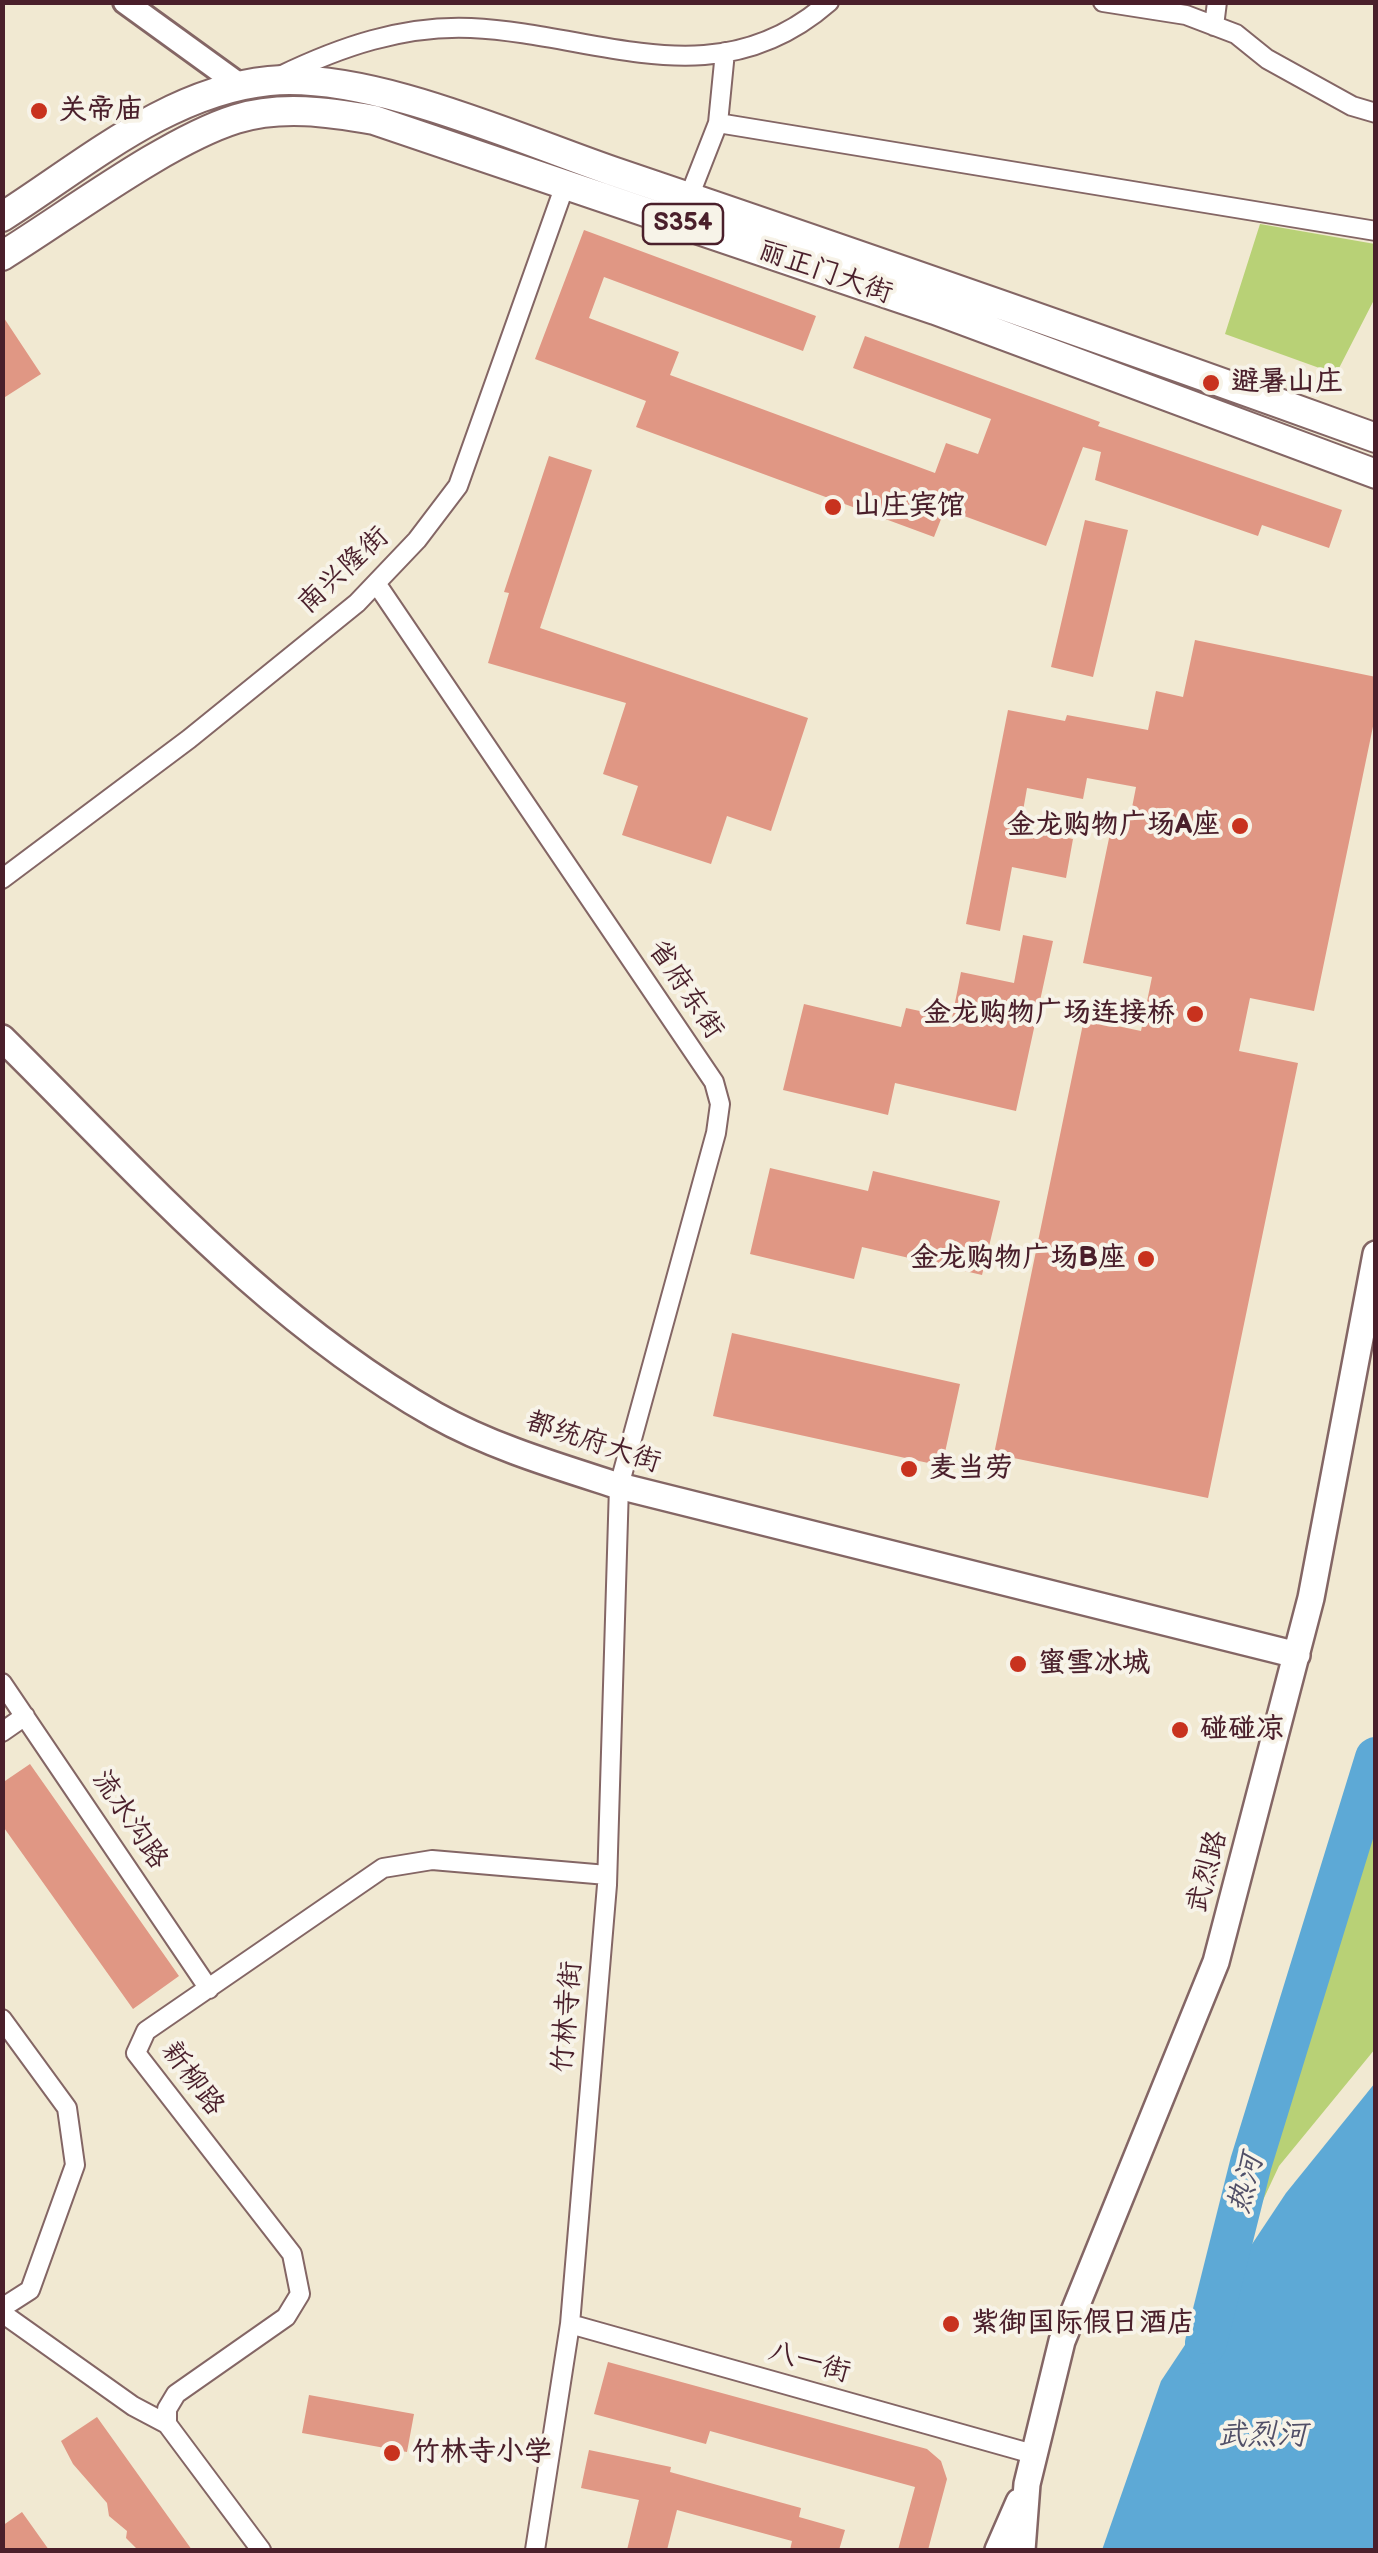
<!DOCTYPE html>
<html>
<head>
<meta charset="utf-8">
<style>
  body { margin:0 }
  #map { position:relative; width:1378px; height:2553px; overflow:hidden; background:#f1e9d2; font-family:"Balsamiq Sans",sans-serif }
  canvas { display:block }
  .frame { position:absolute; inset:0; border:5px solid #4a1f2b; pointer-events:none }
</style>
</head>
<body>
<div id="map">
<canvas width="1378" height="2553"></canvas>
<div class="frame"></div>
</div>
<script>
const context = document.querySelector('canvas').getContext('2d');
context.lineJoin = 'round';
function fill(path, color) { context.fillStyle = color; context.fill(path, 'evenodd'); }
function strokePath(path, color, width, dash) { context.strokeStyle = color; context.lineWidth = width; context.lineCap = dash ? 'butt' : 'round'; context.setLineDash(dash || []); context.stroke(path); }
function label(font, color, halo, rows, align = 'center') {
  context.font = font + ' "Balsamiq Sans","LXGW WenKai TC",sans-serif'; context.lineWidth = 8; context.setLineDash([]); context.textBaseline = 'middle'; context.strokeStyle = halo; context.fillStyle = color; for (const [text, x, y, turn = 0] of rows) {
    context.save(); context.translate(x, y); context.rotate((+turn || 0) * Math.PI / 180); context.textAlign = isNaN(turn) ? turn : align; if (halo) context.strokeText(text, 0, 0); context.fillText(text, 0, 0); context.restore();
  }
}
fill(new Path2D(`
  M1260 224 1375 244V298L1336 374 1225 334Z
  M1375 1822V2049L1279 2166 1228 2275Z`), '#b8d176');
fill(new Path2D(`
  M1375 2083V2550H1102L1161 2381 1286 2193Z`), '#5da9d6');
strokePath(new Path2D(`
  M1206 2343 1251 2163 1376 1758`), '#5da9d6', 42);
fill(new Path2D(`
  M584 230 816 316 803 351 604 277 589 318 679 352 670 375 935 473 946 443 978 454 991 419 853 368 865 336 1100 422 1098 426 1342 510 1329 548 1262 525 1258 536 1095 480 1101 452 1083 447 1046 546 945 509 934 537 636 427 646 401 535 359Z
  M2 315 41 374 2 399Z
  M549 456 592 470 540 628 808 718 771 831 727 816 711 864 622 835 638 786 603 774 626 703 488 663 509 593 504 592Z
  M1085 520 1128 530 1093 677 1051 667Z
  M1195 640 1376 677V712L1314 1011 1250 998 1239 1051 1298 1063 1208 1498 994 1454 1084 1019 1141 1031 1152 977 1083 963 1112 824 1128 828 1136 787 1087 778 1083 799 1027 788 1020 828 1073 839 1066 878 1012 867 1000 931 966 924 1008 710 1065 721 1067 715 1148 730 1156 691 1183 697Z
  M1023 935 1053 941 1016 1111 895 1083 888 1115 783 1090 804 1004 901 1027 906 1008 952 1018 961 972 1014 983Z
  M770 1168 868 1191 873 1171 1000 1201 982 1275 862 1247 854 1279 750 1254Z
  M732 1333 960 1384 942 1466 713 1416Z
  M30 1764 179 1976 133 2009 2 1825V1783Z
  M608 2362 927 2449 941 2461 947 2479 928 2550H898L915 2487 710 2431 706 2444 594 2414Z
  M309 2395 414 2414 407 2452 302 2433Z
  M97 2417 192 2550H138L126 2538 127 2531 109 2516 107 2503 73 2464 61 2441Z
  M589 2450 671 2467 670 2472 801 2508 799 2517 845 2530 839 2550H790L792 2541 677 2510 667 2550H627L639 2500 581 2488Z
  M22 2512 49 2550H2V2526Z`), '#e09784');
const minor = new Path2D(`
  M1103 2 1186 15 1236 34 1267 59 1352 106 1376 113
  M1214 26 1217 2
  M280 76C340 47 403 25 471 28 599 34 716 101 829 2
  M718 123 1376 231
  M689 197 718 123 725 52
  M376 583 714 1082 720 1104 716 1133 619 1486 607 1885 570 2324 535 2550
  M2 879 189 739 357 603 417 540 458 486 565 185
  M2 1683 209 1989
  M2 1732 25 1716
  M2 2019 67 2108 75 2165 30 2290 2 2308
  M2 2313 133 2406 167 2424
  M570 2324 1033 2454
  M261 2550 167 2424V2409L176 2394 286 2317 300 2294 292 2254 136 2053 146 2031 383 1868 432 1860 607 1875`);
const tertiary = new Path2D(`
  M125 2 241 86`);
const secondary = new Path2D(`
  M2 1038C139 1173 266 1319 435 1415 492 1447 557 1466 619 1486L1297 1655
  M998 2550 1019 2502
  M1022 2550 1027 2484 1062 2341 1216 1962 1311 1598 1376 1254`);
const primary = new Path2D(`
  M2 217C85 164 169 91 269 81 370 71 521 140 618 173 872 259 1124 347 1376 438
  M2 256C67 216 166 141 236 119 281 105 329 112 374 120L935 310 1376 474`);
strokePath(minor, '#846665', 22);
strokePath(tertiary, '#846665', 28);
strokePath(secondary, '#846665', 30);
strokePath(primary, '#846665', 32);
strokePath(minor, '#fff', 18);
strokePath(tertiary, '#fff', 22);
strokePath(secondary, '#fff', 25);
strokePath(primary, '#fff', 28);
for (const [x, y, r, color] of [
  [39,111,10,"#c8321e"],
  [1211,383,10,"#c8321e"],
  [833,507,10,"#c8321e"],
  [1240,826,10,"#c8321e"],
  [1195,1014,10,"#c8321e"],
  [1146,1259,10,"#c8321e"],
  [909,1469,10,"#c8321e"],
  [1018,1664,10,"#c8321e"],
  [1180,1730,10,"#c8321e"],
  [951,2324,10,"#c8321e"],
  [392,2453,10,"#c8321e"]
]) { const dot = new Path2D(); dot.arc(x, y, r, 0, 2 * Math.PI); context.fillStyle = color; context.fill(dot); strokePath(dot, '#f7f3e8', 4); }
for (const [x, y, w] of [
  [683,224,80]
]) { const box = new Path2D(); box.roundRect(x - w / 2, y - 20, w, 40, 8); context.fillStyle = '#f7f3e8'; context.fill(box); strokePath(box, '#4a1f2b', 2.5); }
label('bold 25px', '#4a1f2b', null, [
  ["S354",683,224]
]);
label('bold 28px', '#4a1f2b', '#f7f3e8', [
  ["关帝庙",59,111],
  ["避暑山庄",1231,383],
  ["山庄宾馆",853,507],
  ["金龙购物广场A座",1220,826,"right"],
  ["金龙购物广场连接桥",1175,1014,"right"],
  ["金龙购物广场B座",1126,1259,"right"],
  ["麦当劳",929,1469],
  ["蜜雪冰城",1038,1664],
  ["碰碰凉",1200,1730],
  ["紫御国际假日酒店",971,2324],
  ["竹林寺小学",412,2453]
], 'left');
label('28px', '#4a1f2b', '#f7f3e8', [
  ["丽正门大街",825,273,19],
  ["南兴隆街",344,571,-43],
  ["省府东街",685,990,56],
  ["都统府大街",593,1443,18],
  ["流水沟路",129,1820,56],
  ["武烈路",1208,1872,-75],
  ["竹林寺街",568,2017,-85],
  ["新柳路",192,2079,53],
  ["八一街",809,2363,16]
]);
label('italic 30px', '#514f67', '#f7f3e8', [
  ["热河",1247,2184,-75],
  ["武烈河",1262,2436]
]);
</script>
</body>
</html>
